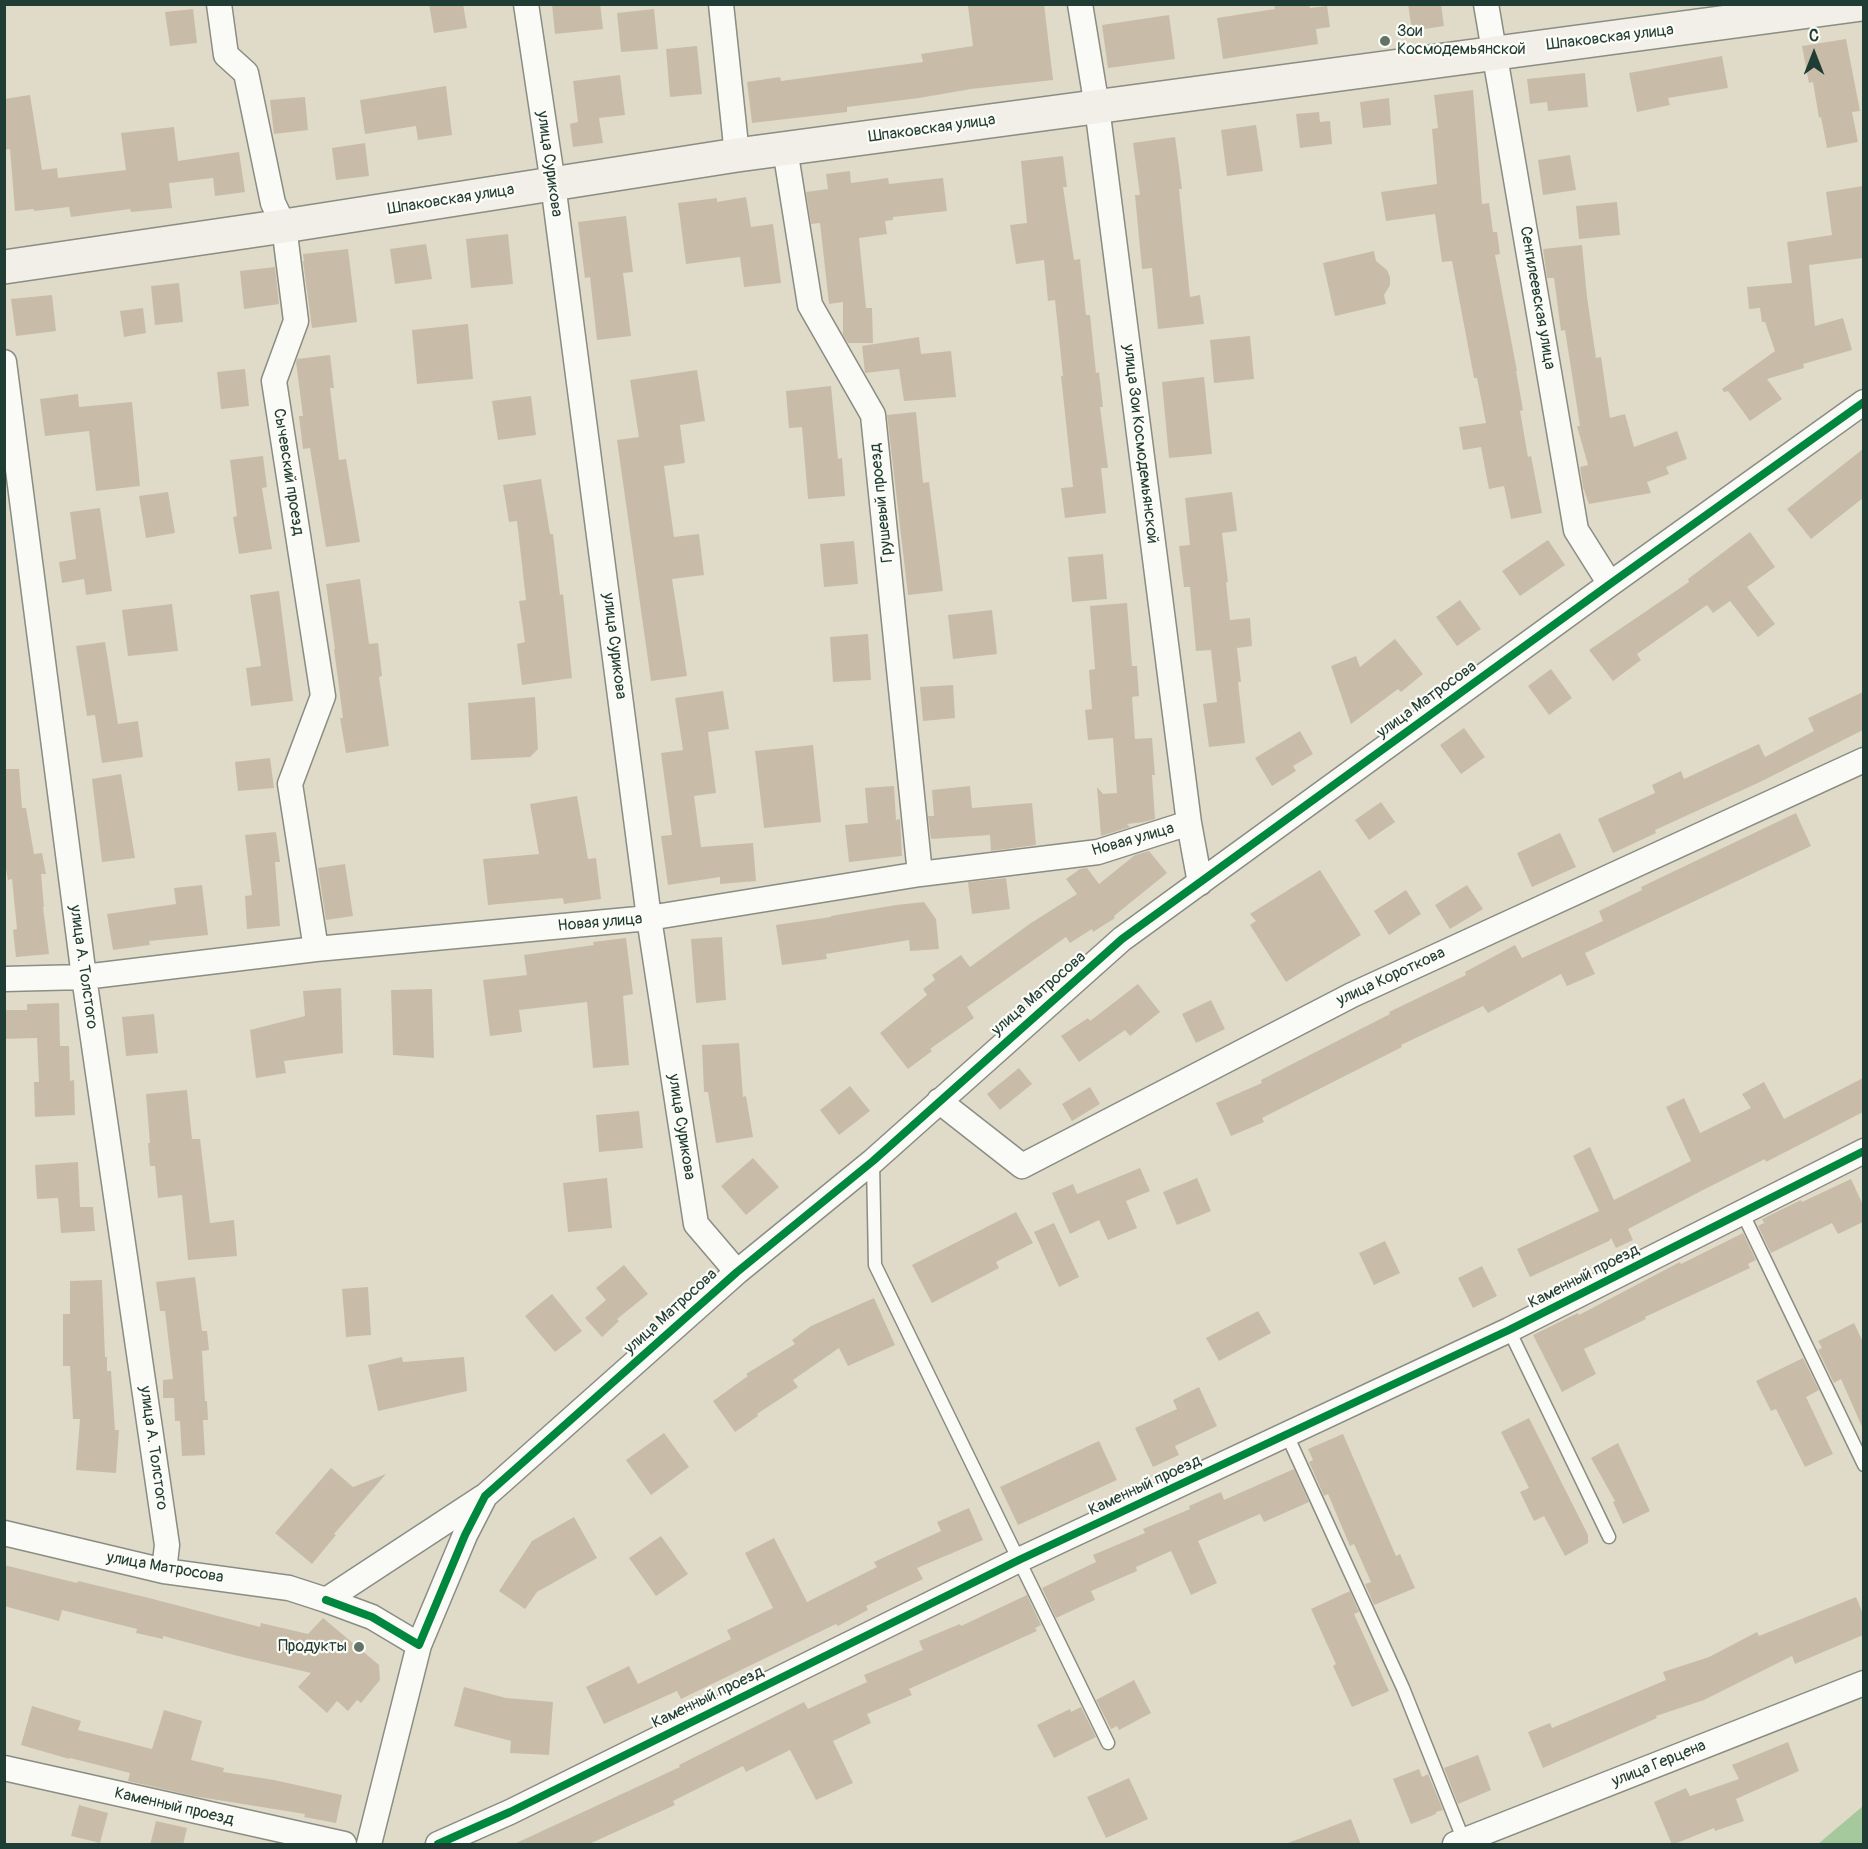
<!DOCTYPE html>
<html>
<head>
<meta charset="utf-8">
<style>
  body { margin:0 }
  #map { position:relative; width:1868px; height:1849px; overflow:hidden; background:#dfdbc8; font-family:Pangolin,sans-serif }
  canvas { display:block }
  .frame { position:absolute; inset:0; border:6px solid #1f3d34; pointer-events:none }
  .north { position:absolute; left:1784px; top:24px; width:60px; height:60px; -webkit-text-stroke:4px #fdfcf7; paint-order:stroke; rotate:0deg; font-size:16px; font-weight:700; line-height:24px; text-align:center; color:#1f3d34 }
  .north::after { content:''; display:block; margin:auto; width:21px; height:27px; background:#1f3d34; clip-path:polygon(50% 0,100% 100%,50% 72%,0 100%) }
</style>
</head>
<body>
<div id="map">
<canvas width="1868" height="1849"></canvas>
<div class="frame"></div>
<div class="north">С</div>
</div>
<script>
const context = document.querySelector('canvas').getContext('2d');
context.lineJoin = 'round';
function fill(path, color) { context.fillStyle = color; context.fill(path, 'evenodd'); }
function strokePath(path, color, width, dash) { context.strokeStyle = color; context.lineWidth = width; context.lineCap = dash ? 'butt' : 'round'; context.setLineDash(dash || []); context.stroke(path); }
function label(font, color, halo, rows, align = 'center') {
  context.font = font + ' Pangolin,sans-serif'; context.lineWidth = 4.5; context.setLineDash([]); context.textBaseline = 'middle'; context.strokeStyle = halo; context.fillStyle = color; for (const [text, x, y, turn = 0] of rows) {
    context.save(); context.translate(x, y); context.rotate((+turn || 0) * Math.PI / 180); context.textAlign = isNaN(turn) ? turn : align; if (halo) context.strokeText(text, 0, 0); context.fillText(text, 0, 0); context.restore();
  }
}
fill(new Path2D(`
  M1863 1806V1844H1818Z`), '#a6c89d');
fill(new Path2D(`
  M429 4H463L467 28 434 33Z
  M552 4H600L603 29 555 34Z
  M984 4H1044L1053 80 971 89 919 98 847 107V112L752 123 747 82 780 77 781 81 923 62 921 54 973 46 968 6Z
  M1274 4H1309L1310 8 1327 6 1330 27 1316 29 1318 44 1223 59 1217 18 1275 9Z
  M1408 4H1441L1444 26 1412 31Z
  M193 9 197 43 170 46 165 12Z
  M654 9 658 49 621 52 617 13Z
  M1169 15 1175 59 1108 68 1102 25Z
  M1846 39 1860 111 1852 112 1858 142 1827 148 1821 117 1819 118 1813 82 1809 83 1802 46Z
  M697 46 702 94 670 97 666 49Z
  M1722 56 1728 88 1668 98 1670 105 1637 112 1629 73Z
  M1585 73 1588 107 1548 111 1547 102 1530 104 1527 79Z
  M620 75 625 115 599 118 603 143 573 147 570 124 578 122 573 81Z
  M446 86 452 135 418 140 416 126 365 134 360 100Z
  M1473 90 1482 204 1489 203 1493 232H1497L1500 254 1495 255 1517 371H1516L1523 410 1520 411 1528 457 1531 456 1542 513 1511 519 1504 486 1489 489 1481 447 1463 450 1459 427 1486 423 1477 378H1474L1452 261 1442 262 1435 214 1386 221 1381 192 1437 184 1432 129 1438 128 1434 95Z
  M30 95 42 170 57 168 58 178 126 170 121 133 174 127 178 161 239 152 245 192 215 196 213 178 169 183 172 208 131 212 130 209 71 217 69 207 34 211V209L15 211 10 149 4 150V99Z
  M305 97 308 130 274 134 270 100Z
  M1389 98 1391 125 1363 128 1360 102Z
  M1319 112 1320 122 1330 121 1332 144 1300 148 1296 114Z
  M1256 125 1263 171 1227 176 1221 130Z
  M1175 137 1182 189H1179L1190 297 1200 295 1204 324 1158 329 1152 268 1142 269 1135 195H1140L1133 143Z
  M365 143 369 176 336 180 332 148Z
  M1570 155 1576 190 1543 195 1538 160Z
  M1063 156 1067 187H1063L1074 260 1080 259 1086 315H1090L1096 373 1099 372 1103 407H1100L1108 468H1101L1106 513 1065 518 1061 488 1073 487 1061 376H1063L1055 300 1048 301 1044 260 1016 264 1010 225 1027 223 1021 161Z
  M850 171 851 183 888 178 889 184 943 178 947 211 893 217V220L885 221 887 234 859 238 866 308H872L873 343H848L843 335V302L829 304 820 223 811 224 806 192 828 189 826 174Z
  M1863 186V258L1809 265 1815 326 1843 318 1852 350 1803 364 1804 368 1767 379 1782 399 1750 421 1728 391 1724 392 1722 389 1775 351 1765 322H1762L1760 308 1749 309 1747 287 1792 283 1787 242 1832 235 1826 192Z
  M746 197 751 227 773 224 781 283 744 287 740 257 686 264 678 203 717 198V202Z
  M1617 202 1620 235 1579 239 1576 206Z
  M626 216 633 272 623 273 631 336 597 340 590 277 585 278 578 222Z
  M508 234 513 284 471 288 466 239Z
  M426 244 432 279 395 284 390 249Z
  M1582 245 1587 297 1596 358 1601 357 1610 418 1625 414 1634 447 1677 431 1687 459 1666 467 1669 474 1647 482 1651 493 1589 504 1583 487 1580 467 1588 465 1577 426H1580L1565 330 1561 331 1554 278H1547L1543 249Z
  M348 249 357 322 312 328 303 261H304L303 254Z
  M1374 251 1376 261 1387 270 1390 277V285L1384 295 1386 304 1335 316 1323 263Z
  M275 267 279 304 244 309 240 271Z
  M179 283 183 322 155 325 151 286Z
  M52 295 56 331 16 336 11 299Z
  M143 308 146 333 124 337 120 311Z
  M468 324 473 379 417 384 412 330Z
  M1250 336 1254 379 1214 383 1210 340Z
  M919 337 921 354 951 351 956 397 904 401 899 369 865 373 862 346Z
  M330 355 334 388H330L339 460 346 459 360 542 326 547 310 448 303 449 299 416H303L296 362 297 359Z
  M245 369 249 406 221 409 217 372Z
  M697 370 705 421 680 425 685 463 664 466 674 537 699 534 704 575 672 579 687 676 651 681 617 440 639 437 630 380Z
  M1204 377 1212 454 1169 458 1162 382Z
  M831 386 838 459 842 458 845 496 808 499 802 427 789 428 786 391Z
  M78 394 79 407 132 402 140 486 96 491 89 431 45 436 40 399Z
  M531 396 536 435 498 440 492 401Z
  M916 412 923 483 929 482 943 591 908 595 887 415Z
  M1863 449V498L1811 539 1787 509Z
  M263 456 267 487 262 488 272 549 239 554 233 517 237 516 230 460Z
  M541 479 550 534H553L560 595 563 594 572 678 522 685 517 644 525 642 519 601 526 600 517 521 509 522 503 485Z
  M168 492 175 533 146 538 139 496Z
  M1232 492 1237 531 1222 533 1228 582H1226L1230 620 1250 618 1252 646 1237 648 1241 682H1238L1245 743 1209 747 1203 704 1217 702 1211 650 1196 651 1190 587H1184L1179 546 1190 545 1185 498Z
  M100 508 112 591 86 595 84 579 62 583 59 562 76 559 70 512Z
  M1750 532 1775 567 1747 587 1775 624 1758 637 1730 601 1713 613 1707 605 1637 654 1641 660 1613 681 1589 650 1689 582 1688 579Z
  M1548 540 1565 565 1520 596 1502 571Z
  M854 541 858 584 824 587 820 544Z
  M1103 554 1107 599 1072 602 1068 557Z
  M360 579 369 644 378 643 382 676 379 677 389 746 346 753 340 718H343L334 649H335L326 584Z
  M279 591 293 701 251 706 246 668 261 666 250 595Z
  M1460 600 1481 629 1457 646 1436 617Z
  M1127 603 1132 666H1137L1139 696 1132 697 1135 739 1152 738 1155 775H1152L1155 819 1144 822 1127 824 1130 827 1101 836 1097 787 1103 794 1117 793 1113 738 1088 740 1085 710 1092 709 1089 670 1095 669 1090 606Z
  M172 604 178 651 128 656 122 610Z
  M992 610 997 654 953 659 948 615Z
  M868 634 871 680 833 682 830 637Z
  M1395 639 1423 674 1401 692 1398 689 1351 724 1331 666 1356 656 1360 667Z
  M105 642 118 724 138 721 143 757 102 763 95 715 87 716 76 646Z
  M1551 669 1572 698 1549 715 1528 686Z
  M953 685 955 718 923 721 920 687Z
  M723 691 729 729 708 732 716 793 694 796 701 847 753 843 756 881 720 884V877L668 885 661 836 672 835 661 753 683 750 675 698Z
  M1863 692V730L1760 782 1655 830 1656 833 1613 853 1598 819 1655 793 1652 785 1681 771 1684 779 1759 744 1765 757 1814 731 1808 718Z
  M535 697 538 749 530 757 471 760 468 703Z
  M1464 728 1485 757 1461 774 1440 745Z
  M1300 731 1313 754 1293 766 1296 771 1272 786 1255 758Z
  M813 745 821 822 764 828 755 751Z
  M270 758 274 788 238 791 235 762Z
  M4 769H19L22 808H26L34 854 42 853 46 874H41L44 907H43L49 954 16 957 13 930 17 929 12 879 8 880 4 859Z
  M121 774 135 858 102 862 92 779Z
  M894 786 896 820 900 819 902 856 849 862 845 825 868 823 865 788Z
  M970 786 972 808 1032 803 1036 845 991 851 990 835 931 839 928 816H934L932 790Z
  M577 796 588 859 596 858 601 899 564 904 563 898 488 905 483 859 539 854 530 804Z
  M1381 802 1395 822 1369 840 1355 820Z
  M1796 813 1811 846 1585 953 1595 974 1567 986 1561 974 1488 1013 1483 1006 1401 1045 1402 1047 1262 1118 1264 1122 1231 1136 1216 1103 1262 1083 1261 1080 1390 1014 1389 1012 1466 975 1465 972 1515 945 1522 958 1603 921 1599 911 1642 890 1641 887Z
  M276 832 280 862H275L280 926 247 929 245 896 252 895 245 835Z
  M1560 833 1576 867 1532 887 1517 853Z
  M1149 851 1167 873 1114 916 1115 918 1093 932 1092 929 1070 943 1066 937 967 1007 974 1018 930 1049 932 1051 908 1069 880 1033 927 995 923 989 935 980 932 975 961 955 970 967 1031 923 1077 894 1066 879 1080 869 1087 868 1099 884 1135 855Z
  M345 864 353 916 326 920 318 868Z
  M1320 870 1361 935 1286 982 1250 925 1256 921 1250 914Z
  M1006 878 1010 909 972 914 968 882Z
  M202 885 208 935 149 941 150 945 113 950 107 914 176 904 174 888Z
  M1467 885 1483 909 1450 929 1435 905Z
  M1406 890 1421 914 1389 935 1374 911Z
  M924 902 936 919 939 949 910 951 909 940 826 954 827 959 782 965 776 925 831 917V916L896 905Z
  M722 937 726 1000 696 1003 691 939Z
  M626 938 633 994 623 996 629 1065 593 1068 587 1002 519 1010 522 1032 490 1036 483 980 527 975 524 955 594 945 593 942Z
  M1138 984 1160 1012 1130 1036 1125 1030 1079 1062 1061 1036 1088 1018 1090 1021Z
  M341 988 343 1053 284 1061 286 1073 256 1078 250 1030 305 1016 303 991Z
  M432 989 434 1058 393 1055 391 990Z
  M1211 1000 1225 1029 1196 1043 1182 1014Z
  M59 1003 60 1046H69L70 1081 74 1080 75 1115 35 1117 34 1082H39L37 1038 4 1039V1010H27V1004Z
  M154 1014 158 1053 126 1056 122 1017Z
  M739 1043 743 1097 746 1096 753 1137 716 1143 708 1092H704L702 1045Z
  M1019 1068 1032 1084 1000 1110 987 1094Z
  M1863 1078V1112L1766 1162 1765 1159 1705 1189 1628 1229 1633 1240 1616 1248 1611 1238 1609 1241 1530 1277 1517 1249 1599 1211 1573 1156 1590 1147 1614 1200 1691 1161 1666 1107 1684 1098 1700 1133 1751 1108 1742 1094 1764 1082 1784 1119Z
  M850 1086 870 1111 839 1135 820 1110Z
  M1090 1087 1100 1104 1072 1121 1062 1104Z
  M187 1090 192 1139H200L210 1223 234 1220 237 1256 188 1260 182 1195 158 1198 155 1166H150L148 1143H150L146 1094Z
  M639 1111 643 1148 599 1152 596 1115Z
  M753 1158 779 1187 746 1215 721 1186Z
  M78 1162 80 1207H93L95 1231 61 1233 58 1198 37 1199 35 1165Z
  M1140 1168 1150 1191 1126 1201 1137 1228 1108 1240 1099 1220 1070 1234 1052 1193 1073 1184 1077 1194Z
  M607 1178 612 1228 568 1232 563 1183Z
  M1197 1178 1211 1211 1177 1225 1163 1192Z
  M1851 1179 1863 1205V1222L1838 1234 1832 1223 1771 1253 1758 1226 1764 1223 1762 1219 1801 1200 1802 1202Z
  M1016 1212 1033 1243 996 1262 999 1268 932 1303 912 1265Z
  M1054 1223 1079 1277 1059 1287 1034 1232Z
  M1743 1233 1756 1260 1748 1264 1750 1268 1645 1317 1646 1319 1584 1349 1596 1374 1562 1392 1533 1335 1578 1313 1579 1315 1680 1262 1681 1264Z
  M1385 1241 1400 1273 1374 1285 1359 1253Z
  M624 1265 648 1294 617 1319 619 1321 602 1337 585 1318 606 1300 596 1288Z
  M1482 1266 1497 1296 1473 1308 1458 1278Z
  M195 1277 202 1331H207L209 1350 202 1351 205 1401H207L208 1420H203L205 1455 182 1456 180 1421H175L174 1398H163V1380L173 1379 165 1311H160L156 1282Z
  M102 1280 105 1357H107V1371H111L115 1430H119L116 1473 76 1470 80 1419H73L70 1366H63V1314H70V1281Z
  M368 1287 371 1335 346 1337 342 1289Z
  M552 1294 582 1331 555 1352 525 1316Z
  M874 1298 895 1345 848 1366 839 1348 793 1380 798 1387 757 1414 758 1416 735 1432 713 1401 748 1376 746 1374 795 1344 792 1340 811 1326Z
  M1258 1311 1271 1333 1219 1361 1206 1338Z
  M1854 1323 1863 1342V1429L1841 1379 1834 1383 1818 1350 1822 1348 1818 1341Z
  M402 1357 403 1362 464 1357 467 1391 378 1411 368 1365Z
  M1803 1358 1819 1390 1806 1397 1833 1454 1805 1467 1776 1409 1771 1411 1756 1381Z
  M1199 1387 1217 1426 1175 1446 1179 1455 1153 1467 1135 1428 1177 1409 1173 1400Z
  M1529 1418 1588 1535V1543L1565 1556 1544 1516 1534 1521 1520 1492 1529 1488 1501 1432Z
  M664 1433 689 1467 651 1495 626 1460Z
  M1343 1434 1396 1556 1400 1554 1415 1588 1374 1605 1365 1584 1371 1582 1354 1544 1350 1546 1328 1494 1324 1496 1309 1462 1313 1460 1308 1449Z
  M1099 1441 1117 1480 1018 1525 1000 1487Z
  M1618 1443 1650 1511 1623 1524 1613 1502 1615 1501 1591 1458Z
  M331 1468 353 1487 386 1474 334 1534 336 1535 312 1564 275 1533Z
  M1294 1469 1309 1502 1264 1522 1260 1514 1198 1541 1217 1583 1191 1595 1171 1551 1136 1567 1137 1571 1091 1591 1095 1600 1056 1618 1042 1588 1096 1562 1093 1555 1145 1533 1143 1529 1190 1509 1189 1506 1221 1492 1224 1500Z
  M969 1508 983 1540 917 1568 923 1579 866 1606 868 1610 838 1626 836 1624 681 1699 677 1691 604 1724 586 1687 629 1666 638 1684 731 1639 727 1630 773 1608 745 1553 774 1538 807 1602 877 1567 874 1562 941 1531 937 1522Z
  M574 1517 597 1558 537 1592 525 1609 499 1591 532 1541Z
  M661 1536 688 1574 656 1596 629 1558Z
  M4 1565 77 1583 78 1581 145 1597 260 1627 261 1623 308 1634 323 1618 379 1665 380 1680 361 1703 357 1700 348 1711 337 1701 327 1713 298 1687 311 1673 238 1656 163 1636V1639L136 1633 137 1629 62 1610 59 1621 4 1606Z
  M1350 1591 1359 1612 1354 1614 1389 1691 1352 1707 1333 1666 1336 1664 1311 1609Z
  M1027 1595 1041 1625 1035 1628 1037 1631 909 1689 912 1695 867 1714 871 1723 833 1741 853 1783 816 1800 790 1750 746 1772 743 1766 673 1801 675 1805 587 1845H512L680 1767 679 1765 804 1702 808 1709 867 1682 864 1675 923 1650 919 1641 960 1624 961 1626Z
  M1856 1597 1863 1614V1635L1795 1664 1792 1656 1704 1700 1656 1716 1657 1718 1543 1768 1528 1732 1550 1723 1552 1728 1666 1680 1663 1672 1709 1657 1757 1632 1759 1636Z
  M1134 1680 1151 1713 1119 1730 1117 1726 1111 1729 1096 1700Z
  M464 1687 506 1698 553 1702 549 1755 510 1753 511 1741 454 1726Z
  M32 1706 81 1721 78 1730 152 1749 164 1710 202 1721 191 1760 224 1768 223 1772 274 1780 342 1795 336 1823 304 1817 305 1814 193 1796 128 1781 130 1773 70 1758 69 1759 21 1745Z
  M1081 1707 1096 1737 1054 1758 1037 1725 1070 1709 1071 1712Z
  M1788 1742 1799 1771 1736 1799 1744 1821 1715 1831 1714 1828 1672 1845 1654 1802 1686 1788 1690 1796 1739 1779 1732 1765Z
  M1478 1755 1491 1790 1458 1804 1444 1768Z
  M1419 1769 1422 1777 1428 1774 1443 1810 1436 1812V1814L1411 1824 1393 1779Z
  M1129 1778 1148 1819 1106 1838 1087 1797Z
  M79 1805 108 1813 100 1843 71 1836Z
  M1351 1819 1361 1845H1288V1843Z
  M156 1821 187 1828 183 1845H150Z`), '#c8bca8');
const lane = new Path2D(`
  M873 1162 875 1265 1108 1743
  M1742 1212 1864 1465
  M1509 1330 1609 1537
  M1287 1435 1403 1688 1464 1841`);
const street = new Path2D(`
  M219 4 226 55 246 73 273 203 284 226 296 321 274 381 323 696 290 784 316 949
  M526 4 553 184 649 918 696 1224 737 1272
  M721 4 737 155
  M1080 4 1097 107 1189 823 1200 883
  M1486 4 1576 530 1610 584
  M785 149 810 305 873 415 920 874
  M4 362 84 977 167 1545 164 1571
  M4 979 84 977 316 949 649 918 920 874 1098 852 1189 823
  M939 1101 1022 1166 1352 995 1864 760
  M4 1533 164 1571 289 1588 326 1600 483 1497
  M326 1600 372 1617 419 1645 465 1535 485 1496 737 1272 873 1161 1122 939 1610 584 1864 402
  M4 1768 344 1844
  M369 1844 419 1645
  M438 1844 510 1812 1019 1560 1509 1330 1864 1151
  M1455 1844 1864 1683`);
const secondary = new Path2D(`
  M4 267 284 226 737 155 1862 4`);
strokePath(lane, '#8a8d82', 15);
strokePath(street, '#8a8d82', 27);
strokePath(secondary, '#8a8d82', 36);
strokePath(lane, '#fafaf7', 12);
strokePath(street, '#fafaf7', 24);
strokePath(secondary, '#f2efe8', 33);
strokePath(new Path2D(`
  M326 1600 372 1617 419 1645 465 1535 485 1496 737 1272 873 1161 1122 939 1610 584 1864 402
  M438 1844 510 1812 1019 1560 1509 1330 1864 1151`), '#00873e', 8);
for (const [x, y, r, color] of [
  [1385,41,6,"#627468"],
  [359,1647,6,"#627468"]
]) { const dot = new Path2D(); dot.arc(x, y, r, 0, 2 * Math.PI); context.fillStyle = color; context.fill(dot); strokePath(dot, '#fdfcf7', 2); }
label('16px', '#1f3d34', '#fdfcf7', [
  ["Зои",1397,32],
  ["Космодемьянской",1397,50],
  ["Продукты",347,1647,"right"]
], 'left');
label('16px', '#1f3d34', '#fdfcf7', [
  ["Шпаковская улица",1610,38,-7],
  ["Шпаковская улица",932,129,-8],
  ["улица Сурикова",549,164,82],
  ["Шпаковская улица",451,200,-9],
  ["Сенгилеевская улица",1537,298,80],
  ["улица Зои Космодемьянской",1140,444,83],
  ["Сычевский проезд",288,472,81],
  ["Грушевый проезд",882,503,-96],
  ["улица Сурикова",614,646,83],
  ["улица Матросова",1427,700,-36],
  ["Новая улица",1133,840,-16],
  ["Новая улица",600,923,-5],
  ["улица А. Толстого",83,967,82],
  ["улица Короткова",1391,977,-25],
  ["улица Матросова",1039,994,-41],
  ["улица Сурикова",681,1127,81],
  ["Каменный проезд",1584,1277,-27],
  ["улица Матросова",671,1312,-42],
  ["улица А. Толстого",153,1448,82],
  ["Каменный проезд",1145,1486,-25],
  ["улица Матросова",165,1568,10],
  ["Каменный проезд",708,1698,-26],
  ["улица Герцена",1659,1764,-22],
  ["Каменный проезд",174,1807,13]
]);
</script>
</body>
</html>
